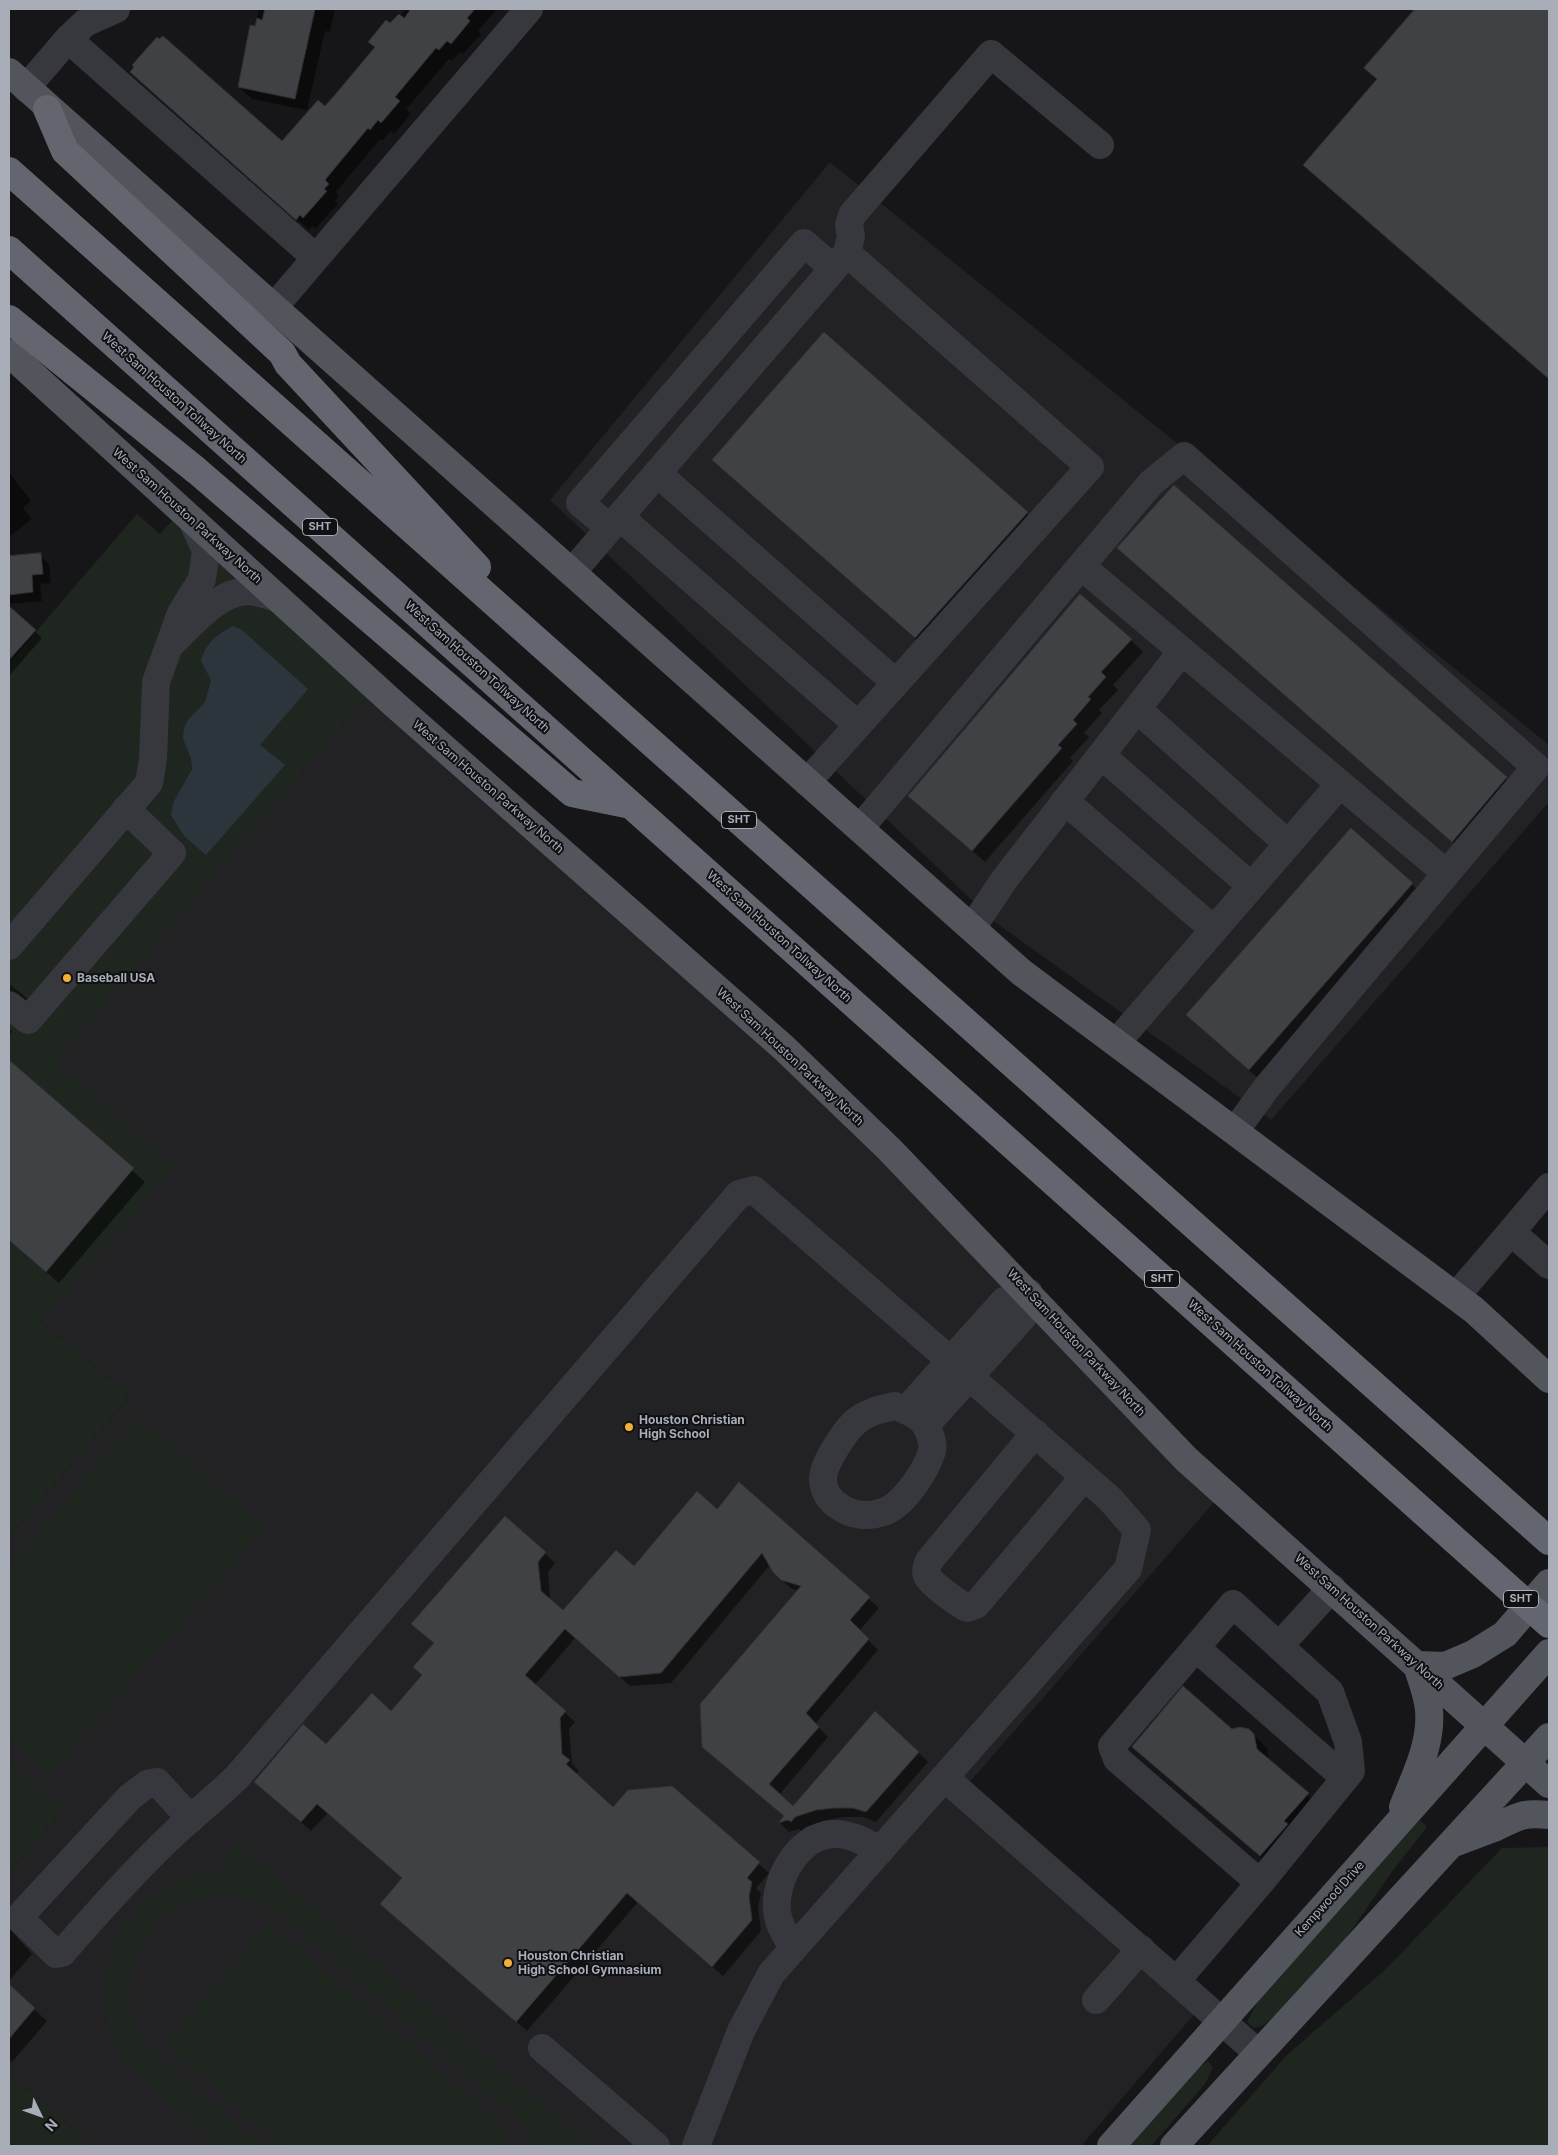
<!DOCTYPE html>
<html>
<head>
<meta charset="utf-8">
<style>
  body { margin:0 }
  #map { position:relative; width:1558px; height:2155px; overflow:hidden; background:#161618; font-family:Inter,sans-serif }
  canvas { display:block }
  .frame { position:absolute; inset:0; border:10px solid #a8adb8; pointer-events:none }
  .north { position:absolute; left:15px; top:2090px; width:50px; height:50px; -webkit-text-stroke:4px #111113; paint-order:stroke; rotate:132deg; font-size:14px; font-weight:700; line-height:20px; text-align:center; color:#a8adb8 }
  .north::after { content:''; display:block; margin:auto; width:18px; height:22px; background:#a8adb8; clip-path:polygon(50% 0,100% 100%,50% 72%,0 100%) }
</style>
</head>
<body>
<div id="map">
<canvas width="1558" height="2155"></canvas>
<div class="frame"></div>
<div class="north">N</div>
</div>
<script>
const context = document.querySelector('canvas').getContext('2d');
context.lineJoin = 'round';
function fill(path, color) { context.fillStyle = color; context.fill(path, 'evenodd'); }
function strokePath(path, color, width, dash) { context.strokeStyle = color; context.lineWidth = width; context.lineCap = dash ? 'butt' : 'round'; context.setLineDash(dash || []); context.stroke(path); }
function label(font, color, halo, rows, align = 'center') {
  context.font = font + ' Inter,sans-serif'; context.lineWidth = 4; context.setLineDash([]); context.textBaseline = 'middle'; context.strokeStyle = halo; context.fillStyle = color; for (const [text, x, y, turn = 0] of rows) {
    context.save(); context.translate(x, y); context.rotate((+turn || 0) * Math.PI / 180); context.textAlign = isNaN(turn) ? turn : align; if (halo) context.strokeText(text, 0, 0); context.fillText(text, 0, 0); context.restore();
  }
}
fill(new Path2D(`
  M830 162 1549 745V802L1271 1120 995 922 550 500Z
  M375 686 784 1048 1223 1492 967 1785 1209 1997 1081 2146H93L9 2073V1873L63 1809 9 1761V1536L130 1396 40 1321 173 1168 54 1061Z`), '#222225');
fill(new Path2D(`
  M181 510 375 686 55 1061 174 1168 40 1321 130 1396 9 1536V663L137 514 160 534Z
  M138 1417 264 1528 49 1774 9 1739V1567Z
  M9 1761 63 1809 9 1873Z
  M1420 1820 1427 1827 1391 1873 1344 1941 1281 2012 1262 2026 1254 2028 1247 2022 1262 1994 1287 1964Z
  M238 1845H239L590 2146H538L524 2125 513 2114 285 1918C265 1903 243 1895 218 1896 155 1899 113 1968 136 2026 148 2054 175 2072 198 2092 219 2110 240 2128 261 2146H222C192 2121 142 2085 122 2053 83 1991 113 1910 177 1880 193 1873 211 1871 229 1870L221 1863Z
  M1549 1847V2146H1207L1287 2055 1387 1968 1502 1848Z
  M269 1924 510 2132 498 2146H283L165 2044Z
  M1208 2061 1213 2068 1205 2084 1151 2146H1125L1195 2071Z
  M9 2073 93 2146H9Z`), '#1e261f');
fill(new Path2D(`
  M233 626 242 630 308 689 260 745 285 765 206 855 184 836 171 815 173 803 192 769 191 759 183 738 184 728 188 720 205 702 211 680 201 661C206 642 217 635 233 626Z`), '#2c353c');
fill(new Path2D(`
  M259 9H335L330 32 325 31 307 110 252 99 239 87Z
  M407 9H497L478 31 481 34 463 54 460 52 452 61 449 59 406 109 411 114 394 134 391 131 382 141 380 139 336 192 339 196 335 201 338 204 315 229 313 226 309 230 143 84 282 143 325 108 376 48 390 25Z
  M1417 9H1549V379L1305 165 1378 80 1366 68Z
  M824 334 1040 525 928 650 714 460Z
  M9 472 31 501 23 508 32 519 9 537Z
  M1174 486 1519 791 1466 854 1131 560Z
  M40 555 49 564 51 583 40 584 42 601 9 604V558Z
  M16 614 42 638 9 676V622Z
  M1131 640 1143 652 1113 685 1118 690 1099 710 1102 713 1084 733 1089 737 1070 758 1073 761 985 862 909 796Z
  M1351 830 1425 896 1262 1082 1200 1027Z
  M9 984 22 994 35 1006 9 1009Z
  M9 1027 12 1032 9 1035Z
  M9 1061 145 1182 59 1283 9 1240Z
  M740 1484 879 1608 859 1631 878 1650 815 1724 828 1737 779 1795 793 1808 918 1752 928 1762 876 1822 863 1817H844L827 1820 805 1827 801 1831 799 1829 789 1832 780 1823 785 1817 703 1746 798 1591 792 1589 784 1582 770 1565 671 1683 630 1686 575 1638 535 1685 575 1722 569 1729 572 1764 579 1771 576 1775 613 1808 672 1787 769 1873 756 1888 761 1893 758 1907 761 1931 723 1976 638 1902 527 2031 392 1914 403 1879 328 1813 311 1831 265 1791 326 1746 391 1713 423 1675 435 1644 413 1624 505 1517 555 1563 548 1572 550 1601 563 1612 634 1568 718 1510Z
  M1254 1735 1267 1748 1269 1761 1320 1807 1273 1868 1134 1747Z
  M9 1928 32 1954 9 1981Z
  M9 1986 47 2021 12 2062 9 2060Z`), '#0007');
const building = new Path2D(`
  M265 9H315L295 99 238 87 250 25 255 26 257 18 262 20Z
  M411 9H475L467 18 470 21 451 44 447 41 439 50 436 48 395 97 400 101 381 123 378 120 370 130 368 128 325 180 329 184 324 189 327 191 303 218 300 215 296 220 130 72 134 67 132 65 157 37 159 39 163 36 282 141 318 100 325 106 334 96 375 47 368 42 386 20 390 23 399 14 404 18Z
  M1415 9H1549V379L1303 165 1377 79 1364 68Z
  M824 332 1028 512 915 638 712 460Z
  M1174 485 1507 777 1452 842 1117 548Z
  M41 553 43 574 32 575 33 592 9 595V556Z
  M1080 594 1132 639 1101 672 1106 677 1088 697 1091 699 1073 720 1077 724 1058 745 1062 748 972 851 908 796Z
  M9 606 36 630 9 660Z
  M1351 828 1413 883 1249 1070 1186 1015Z
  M9 1060 134 1168 46 1272 9 1240Z
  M739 1482 870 1597 850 1620 869 1639 806 1713 819 1727 769 1784 793 1806 875 1711 919 1752 866 1812 853 1808H834L816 1810 795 1817 791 1822 788 1820 778 1823 784 1816 702 1747 700 1704 801 1586 781 1580 773 1572 762 1553 661 1673 619 1677 565 1629 525 1675 566 1711 560 1718 562 1754 570 1760 566 1764 613 1807 628 1790 672 1786 760 1862 747 1878 752 1882 749 1896 752 1920 712 1967 627 1893 516 2022 380 1904 402 1878 317 1804 301 1822 254 1782 303 1724 326 1744 372 1693 391 1711 422 1675 413 1667 434 1643 411 1624 505 1516 546 1552 538 1562 541 1591 563 1610 616 1550 634 1566 697 1491 717 1509Z
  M1183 1686 1232 1729 1240 1727 1249 1729 1254 1734 1257 1749 1309 1793 1284 1821 1288 1824 1260 1856 1132 1747Z
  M9 1984 35 2008 9 2039Z`);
fill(building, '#404145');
strokePath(building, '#303034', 1);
strokePath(new Path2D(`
  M68 39 316 258
  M26 88 68 39 85 23 116 9
  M847 253 851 236 849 225 852 215 991 54 1100 145
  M274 307 529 9
  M657 473 896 683
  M620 517 858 725
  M192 520 206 551 202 579 181 613 169 646C191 626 215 593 247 591 257 591 269 596 278 598
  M610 528 580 503 804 243 833 268
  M1081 566 1446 873
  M572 572 847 253 1090 467 807 782
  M1137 709 1288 844
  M1101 755 1251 886
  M1065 801 1213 929
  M860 828 1151 483 1184 456 1536 767 1267 1087 1235 1131
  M972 928 1004 880 1182 651
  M9 946 149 783 153 759 156 682 169 646
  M9 1005 28 1020 172 853 126 809
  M1116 1043 1340 784
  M1511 1232 1549 1187
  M1456 1296 1511 1232 1549 1265
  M895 1406C906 1410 920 1415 926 1426 930 1433 934 1444 932 1451 926 1471 903 1506 883 1512 869 1517 852 1516 840 1507 830 1501 823 1491 823 1479 822 1465 847 1427 859 1419 871 1411 881 1409 895 1406Z
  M906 1410 1004 1301 1029 1293 1023 1317 926 1425
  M1035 1433 929 1561C927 1566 925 1571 927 1576 932 1585 958 1603 967 1608L976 1605 1084 1477
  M1196 1648 1345 1778
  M945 1778 1258 2053
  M191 1819 157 1782 147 1784 130 1797 20 1916 21 1920 56 1954 62 1953C95 1915 128 1878 164 1843 188 1819 215 1799 238 1776L739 1194 754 1190 1110 1499 1137 1530 1128 1569 771 1974 741 2031 696 2146
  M1260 1883 1351 1771 1348 1742 1330 1692 1279 1646
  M793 1948C788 1938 780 1928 778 1917 771 1886 794 1842 826 1835 845 1831 865 1841 880 1851
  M1177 1980 1260 1883 1117 1759 1112 1746 1233 1604 1279 1646 1332 1588
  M1096 2000 1141 1949
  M542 2048 656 2146`), '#37383d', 28);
strokePath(new Path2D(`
  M9 72 1021 972 1474 1310 1549 1379
  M9 353 394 704 784 1048 889 1149 1186 1459 1549 1784
  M1417 1665 1445 1666 1473 1654 1505 1634 1549 1583
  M1403 1807C1415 1776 1432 1744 1429 1710 1428 1695 1421 1679 1417 1665
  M1454 1843C1467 1838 1481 1833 1494 1828 1518 1817 1521 1812 1549 1815
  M1111 2146 1549 1653
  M1174 2146 1549 1737`), '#53555c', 28);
strokePath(new Path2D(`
  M47 109 65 151 282 353 288 364 477 567
  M9 171 1549 1541
  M9 250 1549 1624
  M9 319 197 471 572 793 631 805`), '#63666e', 28);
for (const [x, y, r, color] of [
  [67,978,5,"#f2b134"],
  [629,1427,5,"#f2b134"],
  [508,1963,5,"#f2b134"]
]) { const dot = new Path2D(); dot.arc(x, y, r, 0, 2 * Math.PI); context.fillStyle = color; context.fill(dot); strokePath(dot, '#111113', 2); }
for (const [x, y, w] of [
  [320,527,35],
  [739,820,35],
  [1162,1279,35],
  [1521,1599,35]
]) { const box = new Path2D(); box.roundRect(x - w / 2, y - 8.5, w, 17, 4); context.fillStyle = '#111113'; context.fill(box); strokePath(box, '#a8adb8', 1); }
label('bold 11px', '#a8adb8', null, [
  ["SHT",320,527],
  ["SHT",739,820],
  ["SHT",1162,1279],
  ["SHT",1521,1599]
]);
label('12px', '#a8adb8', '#111113', [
  ["West Sam Houston Tollway North",174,398,42],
  ["West Sam Houston Parkway North",187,516,42],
  ["West Sam Houston Tollway North",477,667,42],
  ["West Sam Houston Parkway North",488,787,41],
  ["West Sam Houston Tollway North",779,937,42],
  ["West Sam Houston Parkway North",790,1057,43],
  ["West Sam Houston Parkway North",1076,1343,47],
  ["West Sam Houston Tollway North",1260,1366,42],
  ["West Sam Houston Parkway North",1369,1622,42],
  ["Kempwood Drive",1330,1899,-48]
]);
label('bold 12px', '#a8adb8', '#111113', [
  ["Baseball USA",77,978],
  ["Houston Christian",639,1420],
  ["High School",639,1434],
  ["Houston Christian",518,1956],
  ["High School Gymnasium",518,1970]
], 'left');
</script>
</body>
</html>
